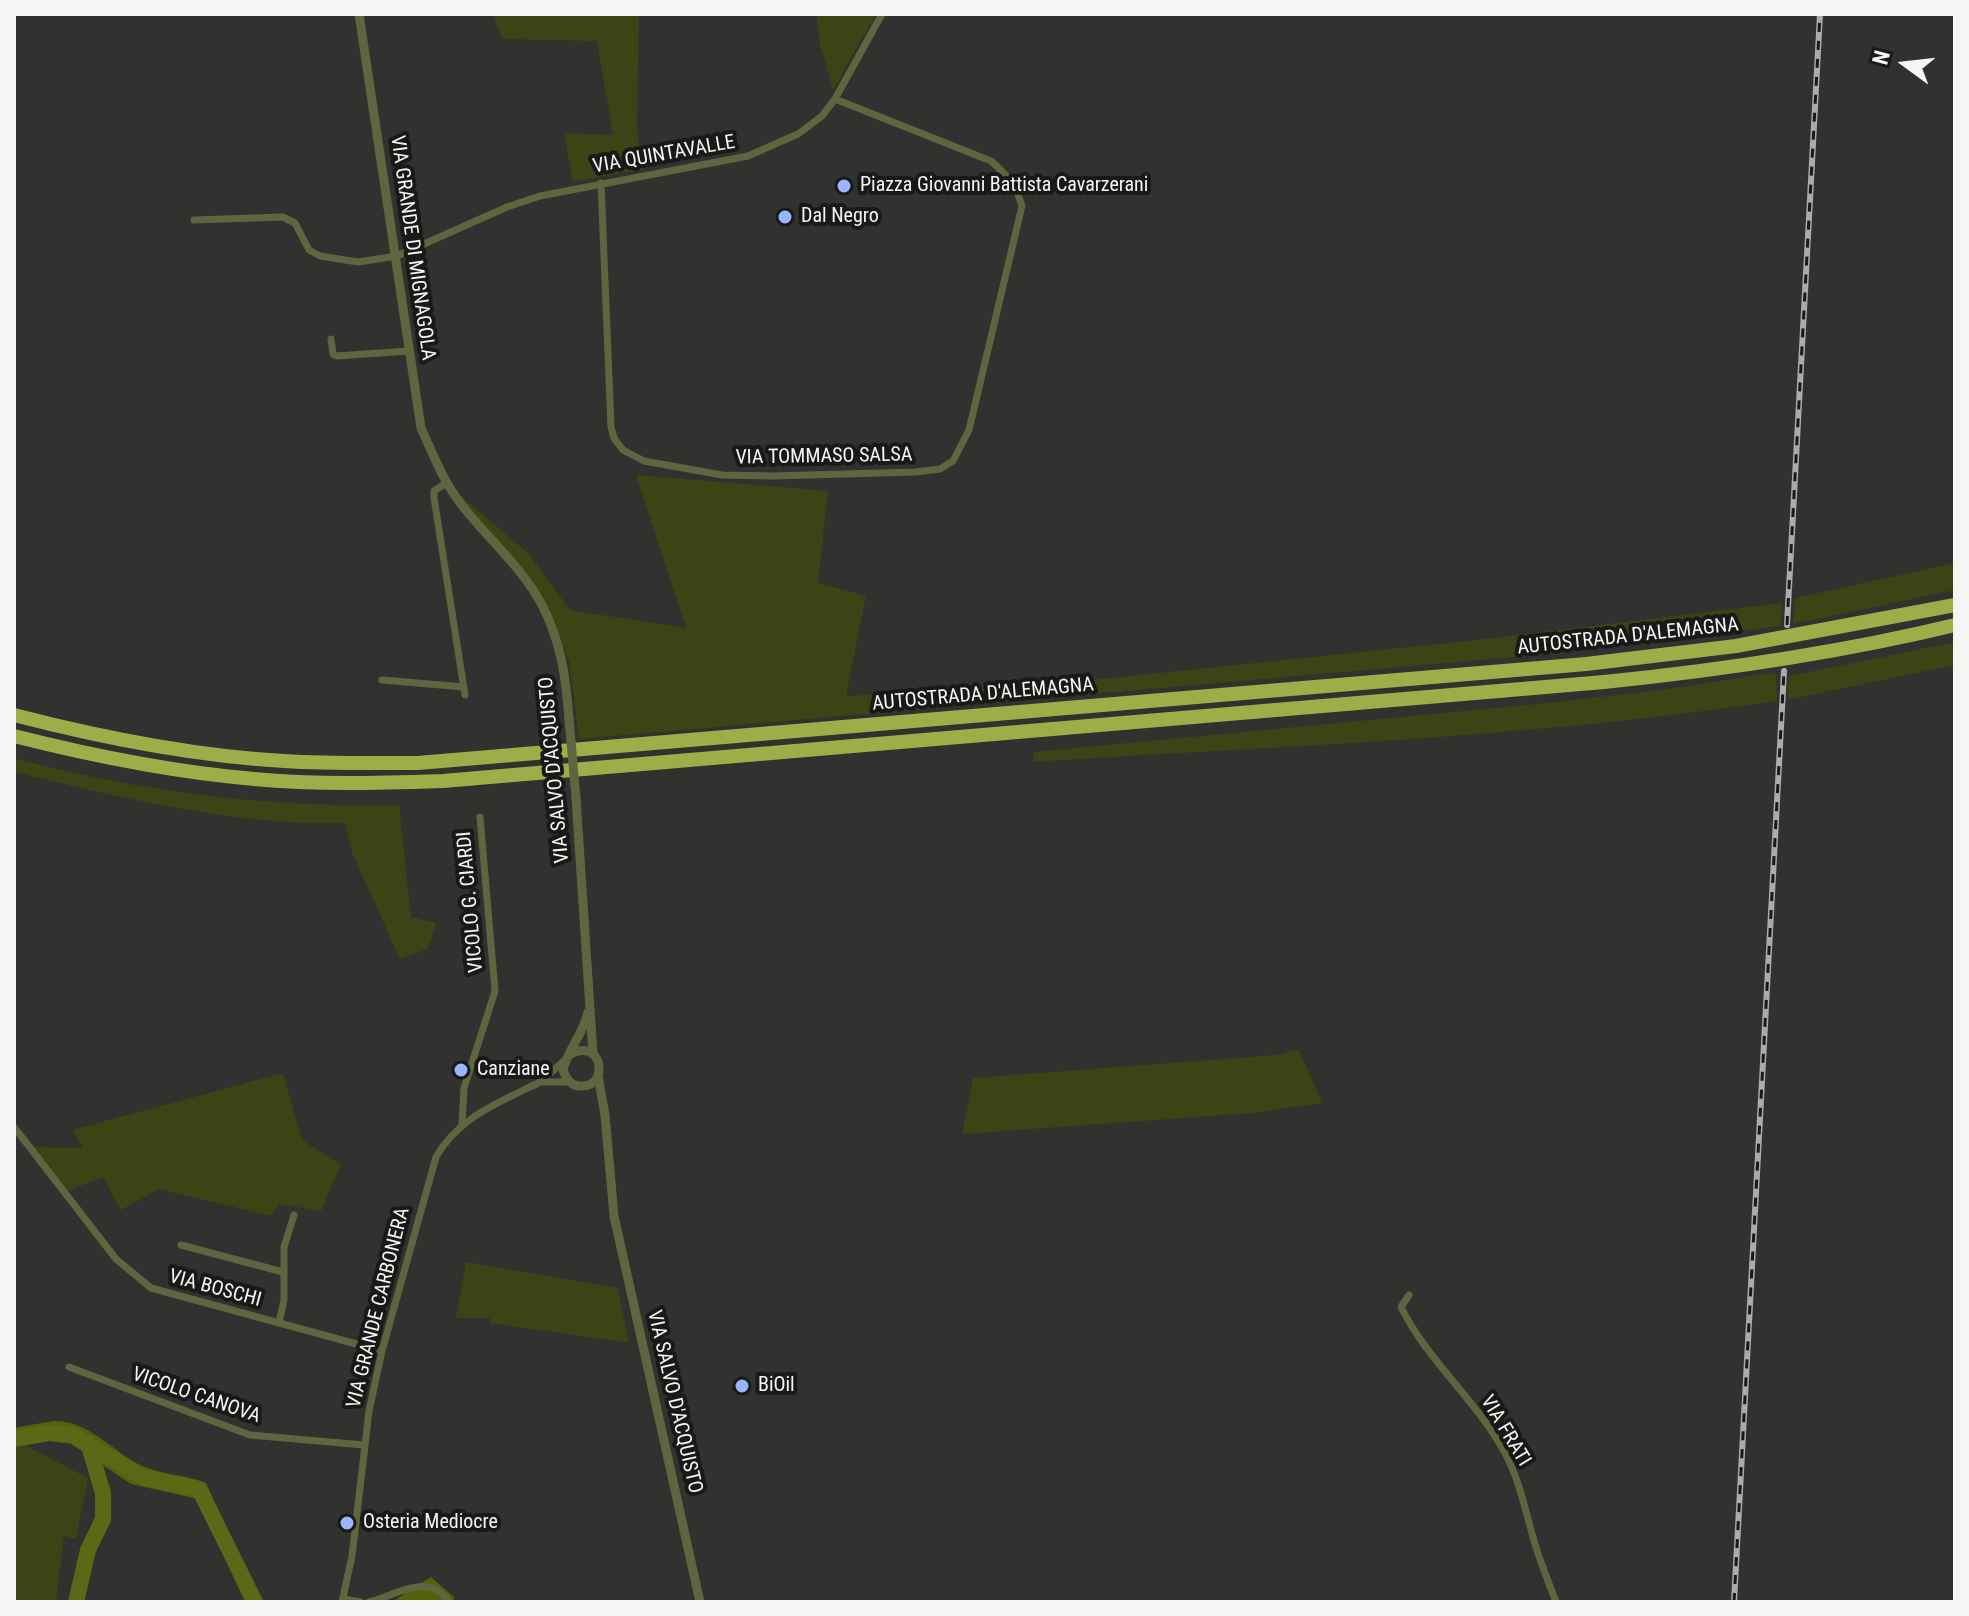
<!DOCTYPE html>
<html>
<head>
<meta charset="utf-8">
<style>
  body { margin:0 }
  #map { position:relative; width:1969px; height:1616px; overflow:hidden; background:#31312f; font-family:"Roboto Condensed",sans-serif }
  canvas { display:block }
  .frame { position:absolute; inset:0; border:16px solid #f5f5f3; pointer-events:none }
  .north { position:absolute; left:1865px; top:24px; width:80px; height:80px; -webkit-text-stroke:6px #191918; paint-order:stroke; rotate:285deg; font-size:22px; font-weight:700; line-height:32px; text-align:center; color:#f5f5f3 }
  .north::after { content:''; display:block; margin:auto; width:28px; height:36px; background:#f5f5f3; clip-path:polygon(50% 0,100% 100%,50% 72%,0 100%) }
</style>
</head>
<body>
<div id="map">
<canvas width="1969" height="1616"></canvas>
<div class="frame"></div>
<div class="north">N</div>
</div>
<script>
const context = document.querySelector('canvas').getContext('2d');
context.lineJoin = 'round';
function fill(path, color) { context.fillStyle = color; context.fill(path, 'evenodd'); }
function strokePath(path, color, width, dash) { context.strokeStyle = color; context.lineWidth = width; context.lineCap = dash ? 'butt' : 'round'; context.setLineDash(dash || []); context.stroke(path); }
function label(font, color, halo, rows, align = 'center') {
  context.font = font + ' "Roboto Condensed",sans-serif'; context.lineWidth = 8; context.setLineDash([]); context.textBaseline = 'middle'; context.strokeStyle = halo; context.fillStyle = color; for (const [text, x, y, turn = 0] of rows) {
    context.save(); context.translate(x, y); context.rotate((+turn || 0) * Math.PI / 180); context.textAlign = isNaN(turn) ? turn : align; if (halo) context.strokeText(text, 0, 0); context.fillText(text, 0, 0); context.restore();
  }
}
fill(new Path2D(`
  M493 14H639L637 128 642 169 573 182 564 133 613 135 597 41 502 39Z
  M816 14H876L833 90 820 45Z
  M636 475 828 491 818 583 866 596 846 696 1034 686 1476 640 1782 603 1781 626 1550 654 579 739 569 661 544 600 455 491 528 553 570 610 686 628Z
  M1955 563V590L1793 624 1795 598Z
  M1955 642V665L1787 700 1789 676Z
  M1776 672 1777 701C1531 738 1281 746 1033 762L1034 752 1547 703 1669 689Z
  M14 758C144 793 265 807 399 805L411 917 436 923 428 949 400 959 353 855 345 823C233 826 123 798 14 772Z
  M1299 1049 1322 1103 1254 1113 962 1134 973 1078 1277 1055Z
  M283 1073 302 1140 341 1165 321 1211 279 1204 271 1216 159 1189 121 1210 103 1177 65 1192 28 1147 83 1148 72 1130Z
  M466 1262 618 1288 629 1343 490 1323V1318H456Z
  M25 1445 88 1478 76 1539 64 1536 56 1602H14V1447Z`), '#3c4315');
fill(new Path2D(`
  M53 1421C88 1420 111 1450 140 1465 161 1475 185 1474 206 1483L261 1602H245L198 1499 131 1484 71 1444 49 1441 14 1447V1428Z
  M431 1577 454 1597V1602H392Z`), '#556009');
strokePath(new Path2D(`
  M14 1439 48 1433 71 1434 142 1477 199 1489 255 1602
  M76 1602 88 1550 103 1519V1493L88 1443`), '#5d6817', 16);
strokePath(new Path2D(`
  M601 183 611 427 614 438 623 450 644 461 722 475 773 476 916 472 940 469 953 461 969 430 1022 206C1016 186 1007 175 991 161L835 99
  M194 220 283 217 295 223 309 250 320 256 358 262 397 256 507 207 540 196 748 156 798 134 822 116 835 99 882 14
  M331 339 333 354 337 356 409 351
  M446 483 434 491V498L465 695
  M382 680 464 687
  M565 1060 540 1082H570
  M462 1124 464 1088 495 991 480 817
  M14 1127 116 1259 151 1288 382 1351
  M181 1245 283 1272
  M1409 1295 1401 1307C1428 1362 1479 1402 1507 1457 1521 1485 1526 1514 1535 1544 1541 1564 1549 1583 1556 1602
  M279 1323 284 1300V1247L294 1215
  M69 1367 250 1435 364 1445
  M344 1599 360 1602
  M342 1602 352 1556 369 1411 382 1351 436 1157C460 1116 500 1102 540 1082
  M369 1602C397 1595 429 1571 449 1602`), '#5f663f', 7);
strokePath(new Path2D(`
  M359 14 421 428C433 454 443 481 461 504 487 538 522 567 542 605 561 642 566 678 569 719
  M576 798 593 1054
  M569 1055C602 1035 611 1088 580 1086 570 1086 566 1078 563 1070 568 1049 583 1035 588 1012
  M598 1076 605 1115 614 1216 700 1602`), '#5f663f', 9);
strokePath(new Path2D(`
  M14 715C103 738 193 756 284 761 329 764 374 763 418 763L1586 664 1736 646 1955 605
  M14 736C93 756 173 772 254 779 317 785 380 783 443 781L1604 682C1722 670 1839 653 1955 625`), '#9dad47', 14);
const rail = new Path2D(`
  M1787 625 1820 14
  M1734 1602 1784 671`);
strokePath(rail, '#ababa9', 6);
strokePath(rail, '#191918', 3, [9]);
strokePath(new Path2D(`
  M569 719 576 798`), '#5f663f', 9);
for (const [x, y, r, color] of [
  [844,186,8,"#99b5fd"],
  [785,217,8,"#99b5fd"],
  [461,1070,8,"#99b5fd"],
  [742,1386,8,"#99b5fd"],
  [347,1523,8,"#99b5fd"]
]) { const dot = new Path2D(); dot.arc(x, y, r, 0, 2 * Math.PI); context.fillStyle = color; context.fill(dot); strokePath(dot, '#191918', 3); }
label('20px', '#f5f5f3', '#191918', [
  ["VIA QUINTAVALLE",664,155,-10],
  ["VIA GRANDE DI MIGNAGOLA",412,248,82],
  ["VIA TOMMASO SALSA",824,457,-1],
  ["AUTOSTRADA D'ALEMAGNA",1628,637,-6],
  ["AUTOSTRADA D'ALEMAGNA",983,695,-5],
  ["VIA SALVO D'ACQUISTO",555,770,-95],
  ["VICOLO G. CIARDI",471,902,-95],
  ["VIA BOSCHI",215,1289,15],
  ["VIA GRANDE CARBONERA",379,1308,-76],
  ["VICOLO CANOVA",196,1396,19],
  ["VIA SALVO D'ACQUISTO",674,1402,77],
  ["VIA FRATI",1505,1431,59]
]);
label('20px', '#f5f5f3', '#191918', [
  ["Piazza Giovanni Battista Cavarzerani",860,186],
  ["Dal Negro",801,217],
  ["Canziane",477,1070],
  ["BiOil",758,1386],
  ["Osteria Mediocre",363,1523]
], 'left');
</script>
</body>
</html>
